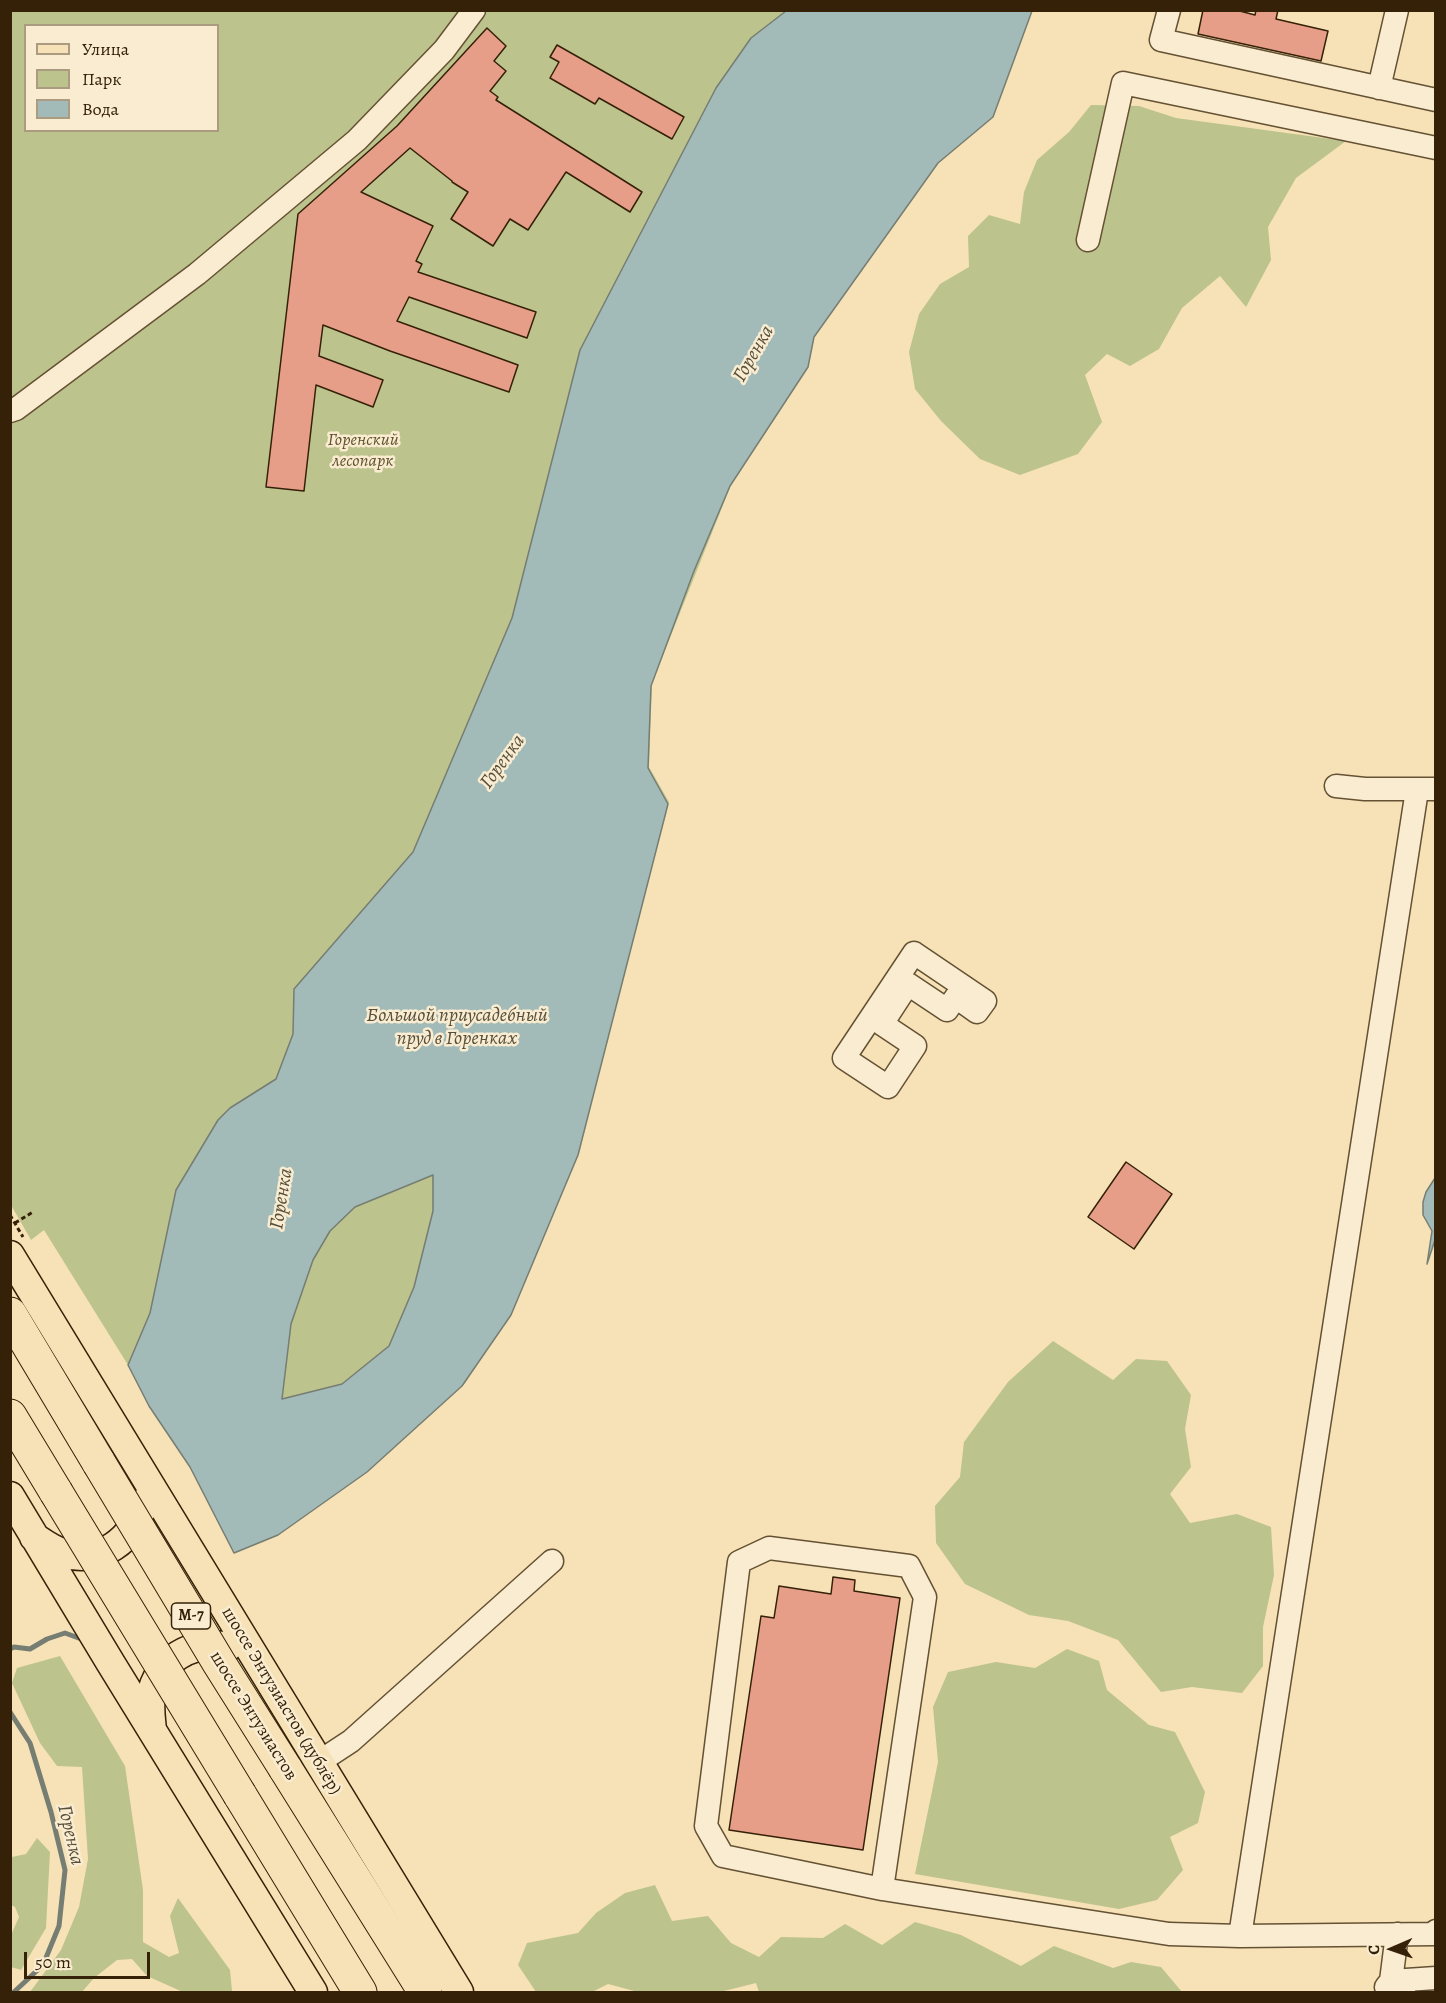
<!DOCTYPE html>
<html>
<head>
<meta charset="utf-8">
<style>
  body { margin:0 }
  #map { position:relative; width:1446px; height:2003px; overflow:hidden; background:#f6e2b6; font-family:Alegreya,serif }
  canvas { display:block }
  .frame { position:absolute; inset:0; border:12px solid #352107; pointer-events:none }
  .legend { position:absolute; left:24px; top:24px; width:195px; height:108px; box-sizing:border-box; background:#f9ecd0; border:2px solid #ab9b80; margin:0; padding:8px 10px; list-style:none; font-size:18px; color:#352107 }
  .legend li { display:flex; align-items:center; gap:12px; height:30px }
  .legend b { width:30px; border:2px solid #ab9b80 }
  .north { position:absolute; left:1362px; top:1919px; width:60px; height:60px; -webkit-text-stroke:4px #f9ecd0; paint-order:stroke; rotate:268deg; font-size:16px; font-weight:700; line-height:24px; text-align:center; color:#352107 }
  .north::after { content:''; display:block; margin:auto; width:21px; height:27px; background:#352107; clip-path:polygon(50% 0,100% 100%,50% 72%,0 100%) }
  .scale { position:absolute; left:24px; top:1952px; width:126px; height:27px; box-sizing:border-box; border:3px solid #352107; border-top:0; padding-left:8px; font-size:18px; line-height:21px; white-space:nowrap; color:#352107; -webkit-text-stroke:4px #f9ecd0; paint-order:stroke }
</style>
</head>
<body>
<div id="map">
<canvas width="1446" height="2003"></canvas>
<div class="frame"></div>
<ul class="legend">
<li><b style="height:8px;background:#f6e2b6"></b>Улица</li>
<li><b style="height:16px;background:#bdc38d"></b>Парк</li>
<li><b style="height:16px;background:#a2bbb9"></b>Вода</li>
</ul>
<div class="north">С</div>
<div class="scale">50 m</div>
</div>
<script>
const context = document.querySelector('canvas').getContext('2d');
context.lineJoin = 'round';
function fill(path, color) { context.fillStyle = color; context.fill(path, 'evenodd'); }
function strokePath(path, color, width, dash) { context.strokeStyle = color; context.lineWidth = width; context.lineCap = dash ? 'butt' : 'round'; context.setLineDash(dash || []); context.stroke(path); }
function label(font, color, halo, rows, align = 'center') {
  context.font = font + ' Alegreya,serif'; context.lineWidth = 5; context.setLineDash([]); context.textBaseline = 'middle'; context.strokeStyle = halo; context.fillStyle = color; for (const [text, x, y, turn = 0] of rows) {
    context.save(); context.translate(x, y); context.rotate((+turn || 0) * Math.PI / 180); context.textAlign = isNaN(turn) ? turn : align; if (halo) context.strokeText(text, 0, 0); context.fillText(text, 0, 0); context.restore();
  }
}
fill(new Path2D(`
  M11 11H1032L939 161 813 338 808 364 731 485 652 683 649 767 669 802 605 1046 579 1154 511 1313 465 1383 367 1469 277 1535 234 1553 190 1467 149 1406 128 1365 44 1230 31 1240 11 1205ZM26 26H218V130H26Z
  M1091 105 1139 106 1176 118 1346 141 1296 178 1268 227 1271 260 1246 307 1220 276 1182 308 1159 349 1130 366 1107 354 1085 375 1102 422 1078 454 1020 475 980 459 941 421 915 389 909 352 919 314 940 284 969 267 968 236 989 215 1020 224 1024 192 1037 160 1069 132Z
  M1053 1341 1113 1380 1136 1359 1167 1361 1191 1395 1185 1429 1191 1467 1170 1494 1190 1523 1237 1514 1271 1527 1274 1575 1263 1627V1666L1242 1693 1192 1687 1161 1692 1118 1640 1068 1621 1029 1615 965 1584 936 1543 935 1506 960 1477 964 1442 1008 1382Z
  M1067 1649 1099 1661 1107 1690 1149 1725 1175 1732 1205 1792 1198 1823 1170 1837 1183 1870 1157 1900 1119 1909 915 1874 938 1762 933 1707 948 1672 996 1662 1035 1668Z
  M60 1656 125 1766 143 1890V1942L169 1957 179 1953 170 1916 178 1898 230 1970 232 1991 235 1992H183L147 1976 132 1959 117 1960 94 1978 82 1992H30L61 1950 79 1907 88 1859 82 1767 57 1766 40 1743 12 1683 17 1668Z
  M37 1838 50 1852 46 1928 21 1970 11 1967V1935L19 1917 15 1907 11 1905V1855L12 1857 26 1854Z
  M655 1885 672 1921 708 1916 731 1943 759 1957 781 1937 823 1938 845 1924 882 1945 915 1922 961 1935 1021 1966 1054 1946 1113 1968 1131 1962 1161 1967 1182 1992H759L756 1983 720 1992H638L608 1984 592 1992H536L518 1965 527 1943 578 1933 596 1913 625 1893Z`), '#bdc38d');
const water = new Path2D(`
  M786 11H1032L993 117 938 163 814 337 808 367 730 486 694 571 651 686 648 768 668 804 578 1155 511 1315 462 1386 367 1472 278 1535 234 1553 190 1467 149 1406 128 1365 150 1313 176 1190 218 1120 230 1108 276 1079 293 1034 294 989 413 852 512 618 580 350 716 88 751 38ZM433 1175V1211L414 1287 389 1346 342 1384 282 1399 291 1324 313 1260 330 1231 355 1207Z
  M1435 1178V1240L1427 1264 1432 1231 1423 1215V1202L1426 1192Z`);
fill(water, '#a2bbb9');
strokePath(water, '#767d72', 1.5);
strokePath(new Path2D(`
  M10 1649 14 1647 30 1649 47 1639 65 1633 84 1640
  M10 1712 30 1743 51 1812 65 1870 59 1926 43 1965 14 1992`), '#767d72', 5);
const building = new Path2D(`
  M1203 10H1236L1255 15 1256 10H1278L1276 19 1328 31 1321 61 1198 34Z
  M487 28 506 46 494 61 506 71 490 91 498 97 496 100 642 192 630 212 566 172 528 230 510 219 493 246 451 219 468 192 452 182V181L410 148 361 192 433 226 416 261 422 264 418 272 536 312 527 338 409 297 397 321 518 365 509 392 390 351 323 325 319 356 383 380 373 407 316 385 304 491 266 487 298 214 397 126Z
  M557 45 684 117 672 139 599 98 595 104 550 78 559 62 550 57Z
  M1126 1162 1172 1194 1134 1249 1088 1217Z
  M833 1577 855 1580 854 1591 900 1598 863 1850 729 1830 761 1616 774 1618 779 1586 831 1594Z`);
fill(building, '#e79e89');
strokePath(building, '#352107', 1.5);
const minor = new Path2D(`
  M1169 10 1161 40 1436 100
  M1379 88 1397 10
  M1088 240 1123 83 1436 148
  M10 411 16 409 197 274 357 140 444 50 474 10
  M1336 786 1365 789H1436
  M914 953 985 1001 977 1012 956 997 947 1010 908 984 882 1024 915 1046 888 1087 844 1058Z
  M319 1762 351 1741 552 1561
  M882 1889 723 1856 706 1826 739 1562 769 1548 909 1566 925 1597 882 1889 1169 1934 1240 1936 1417 790
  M1397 1934 1391 1981 1404 1992
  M1240 1936 1435 1934 1436 1931
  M1386 1987 1391 1981 1436 1978`);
const major = new Path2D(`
  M10 1255 459 1992
  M10 1496 110 1662 313 1992
  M34 1537C43 1543 52 1550 63 1553 100 1565 134 1540 143 1503
  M152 1730C151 1719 149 1708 151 1697 157 1660 193 1639 228 1647`);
const highway = new Path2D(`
  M10 1314 99 1463
  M10 1416 56 1492
  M285 1768 425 1992
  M240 1795 360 1992`);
strokePath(minor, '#655133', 25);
strokePath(major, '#352107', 31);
strokePath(highway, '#352107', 35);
strokePath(new Path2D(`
  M10 1215 23 1237
  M15 1223 33 1212`), '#352107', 3, [4.5, 3]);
strokePath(minor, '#f9ecd0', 22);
strokePath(major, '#f6e2b6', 28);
strokePath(highway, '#f6e2b6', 33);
const highwayBridge = new Path2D(`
  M99 1463 219 1663 285 1768
  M56 1492 240 1795`);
strokePath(highwayBridge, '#352107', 35, []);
strokePath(highwayBridge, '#f6e2b6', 33);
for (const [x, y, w] of [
  [191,1616,39]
]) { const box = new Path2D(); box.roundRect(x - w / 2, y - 13, w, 26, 4.5); context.fillStyle = '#f9ecd0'; context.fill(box); strokePath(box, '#352107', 1.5); }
label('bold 16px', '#352107', null, [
  ["М-7",191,1616]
]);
label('italic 18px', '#5e522f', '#f9ecd0', [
  ["Горенский",363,441],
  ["лесопарк",363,462]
]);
label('18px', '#352107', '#f9ecd0', [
  ["шоссе Энтузиастов (дублёр)",281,1701,59],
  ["шоссе Энтузиастов",253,1716,58]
]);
label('italic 20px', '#564f3c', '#f9ecd0', [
  ["Горенка",754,354,-60],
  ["Горенка",503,762,-54],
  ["Большой приусадебный",457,1016],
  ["пруд в Горенках",457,1039],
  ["Горенка",282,1199,-81],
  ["Горенка",70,1835,77]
]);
</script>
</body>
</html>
